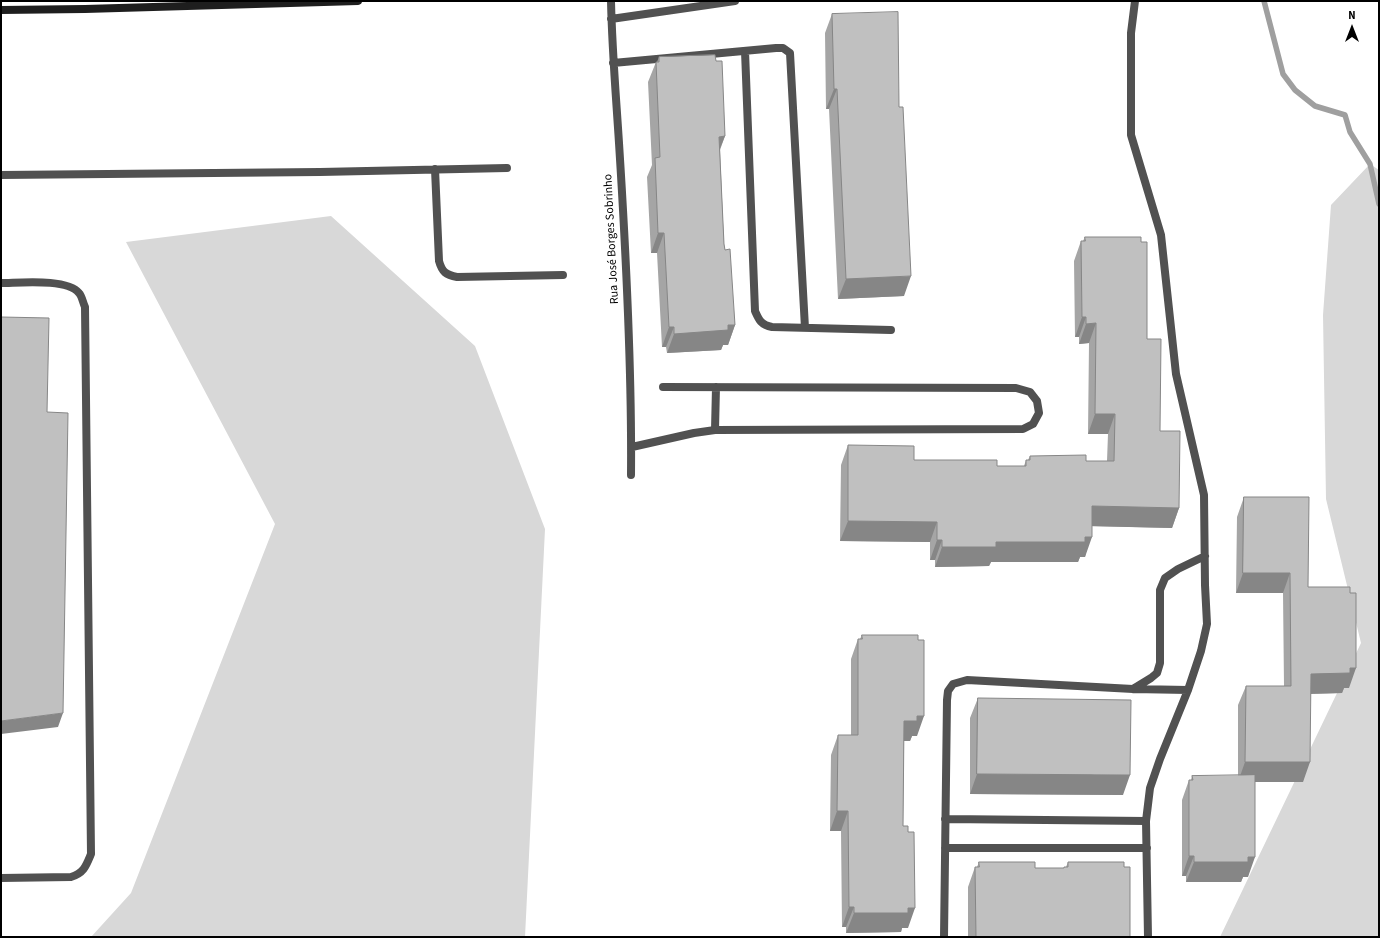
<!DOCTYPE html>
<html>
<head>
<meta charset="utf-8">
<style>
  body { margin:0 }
  #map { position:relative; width:1380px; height:938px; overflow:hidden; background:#fff; font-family:"Source Sans 3",sans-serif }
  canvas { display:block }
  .frame { position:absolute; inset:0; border:2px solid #000; pointer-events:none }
  .north { position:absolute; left:1332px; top:8px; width:40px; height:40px; -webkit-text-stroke:3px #fff; paint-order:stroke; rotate:0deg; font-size:11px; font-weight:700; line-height:16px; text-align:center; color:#000 }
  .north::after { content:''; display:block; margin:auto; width:14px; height:18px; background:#000; clip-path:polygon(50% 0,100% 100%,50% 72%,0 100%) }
</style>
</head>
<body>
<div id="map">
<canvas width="1380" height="938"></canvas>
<div class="frame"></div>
<div class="north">N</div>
</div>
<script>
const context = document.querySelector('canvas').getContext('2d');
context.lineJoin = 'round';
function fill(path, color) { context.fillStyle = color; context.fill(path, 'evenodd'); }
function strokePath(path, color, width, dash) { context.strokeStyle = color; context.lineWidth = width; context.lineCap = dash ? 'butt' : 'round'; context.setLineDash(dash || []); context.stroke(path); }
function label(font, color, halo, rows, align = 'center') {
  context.font = font + ' "Source Sans 3",sans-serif'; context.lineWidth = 3; context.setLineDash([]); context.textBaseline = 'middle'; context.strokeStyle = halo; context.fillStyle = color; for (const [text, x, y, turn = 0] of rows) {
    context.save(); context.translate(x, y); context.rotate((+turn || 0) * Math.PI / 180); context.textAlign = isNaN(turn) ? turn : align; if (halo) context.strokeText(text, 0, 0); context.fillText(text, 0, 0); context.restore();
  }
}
fill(new Path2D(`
  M1370 164 1379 170V937H1220L1361 643 1326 499 1323 315 1331 205Z
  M331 216 475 346 545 529 525 937H91L131 893 275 524 126 242Z`), '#d8d8d8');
strokePath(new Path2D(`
  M1264 1 1283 74 1295 90 1315 106 1345 115 1350 132 1370 164 1379 204`), '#9f9f9f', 5.5);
strokePath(new Path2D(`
  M435 169 439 261C442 272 446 275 457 277L563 275
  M1 175 320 172 507 168
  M1 283C19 283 67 278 79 293 82 296 83 303 85 307L91 854C86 866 84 873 71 877L1 878`), '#515151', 8);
strokePath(new Path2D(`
  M611 1C612 49 616 96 619 143 626 253 632 365 631 475
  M1135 1 1131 33V135L1161 235 1176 374 1204 495 1205 585 1207 624 1201 651 1188 690 1160 759 1150 788 1146 821 1148 937
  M611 19 735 1
  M745 51 755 311C759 320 761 325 772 327L891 330
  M613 63 776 48H783L790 53 805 328
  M715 430 716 387
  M632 447 694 433 715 430 1023 429 1033 424 1039 413 1037 401 1030 392 1016 388 663 387
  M1133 689 1151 678 1157 673 1160 663V590L1165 578 1178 569 1205 556
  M945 819 1146 821
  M945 848H1147
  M944 937 947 700 948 691 953 684 967 680 1133 689 1188 690`), '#515151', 8);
strokePath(new Path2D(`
  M1 10 85 9 358 1`), '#1e1e1e', 8);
fill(new Path2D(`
  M832 14 904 296 838 299 829 109H826L825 33Z
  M659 57 716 61 725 136 720 150 724 244 735 325 728 345H723L721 350 667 353 666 347H662L657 253H651L647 177 652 165 648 82 656 62H657Z
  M1085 237 1141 242 1147 339 1160 431 1179 508 1172 528 1092 526 1085 557H1080L1078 562H991L989 566 935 567V560H930V542L840 541 841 465 848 445 914 460 997 466H1024L1026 460H1028L1030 456 1086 461H1107L1108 434H1088L1089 343 1079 344V337H1075L1074 261 1081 241H1083Z
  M1244 497 1308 587 1349 688H1344L1342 693 1311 694 1303 782H1255L1248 877H1243L1241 882H1186V876H1182V800L1189 780H1191L1192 776H1238V705L1246 686H1284L1283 593H1236L1237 517Z
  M862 635 917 736H912L910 741H904L903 826 908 928H902L901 932 846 933V927H842L841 831H830L831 755 838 735H851V659L858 639H860Z
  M978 698 1123 795 970 794V718Z
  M979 862 1035 868H1064V867H1066L1068 862 1130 937H968V887L975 867H977Z`), '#a5a5a5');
fill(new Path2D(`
  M834 89H837L829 109H826Z
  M725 136 717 156 719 137Z
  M658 233H664L657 253H651Z
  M911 276 904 296 838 299 846 279Z
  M1082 317H1086L1079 337H1075Z
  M1096 323 1089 343 1079 344 1086 324Z
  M728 325H735L728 345H723L721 350 667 353 674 334Z
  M669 327H674L666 347H662Z
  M1095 414H1115L1108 434H1088Z
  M1092 506 1179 508 1172 528 1085 526Z
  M848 521 937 522 930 542 840 541Z
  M1085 537H1092L1085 557H1080L1078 562H991L989 566 935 567 942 547 996 542Z
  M937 540H942L935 560H930Z
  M1243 573H1290L1283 593H1236Z
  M1350 668H1356L1349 688H1344L1342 693 1304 694 1311 674Z
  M63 713 58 727 1 734V721Z
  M917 716H924L917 736H912L910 741H896L904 721Z
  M1245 762H1310L1303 782H1238Z
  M977 774 1130 775 1123 795 970 794Z
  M837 811H848L841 831H830Z
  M1189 856H1194L1186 876H1182Z
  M1248 857H1255L1248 877H1243L1241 882H1186L1194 862Z
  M849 907H854L846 927H842Z
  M908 908H915L908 928H902L901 932 846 933 854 913Z`), '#868686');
const building = new Path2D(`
  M898 12 899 107H903L911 276 846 279 837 89H834L832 14Z
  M715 55 716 61H722L725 136 719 137 724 244 725 250 730 249 735 325H728V330L674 334V327H669L664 233H658L655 158 660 157 656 62H659V57Z
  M1085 237H1141V242H1147V339H1161L1160 431H1180L1179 508 1092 506V537H1085V542H996V547H942V540H937V522L848 521V445L914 446V460H997V466H1026V460H1030V456L1086 455V461H1114L1115 414H1095L1096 323 1086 324V317H1082L1081 241H1085Z
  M1 317 49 318 47 412 68 413 63 713 1 721Z
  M1244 497H1309L1308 587H1350V593H1356V668H1350V673L1311 674 1310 762H1245L1246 686H1291L1290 573H1243Z
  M862 635H918V640H924V716H917V721H904L903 826H908V832H914L915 908H908V913H854V907H849L848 811H837L838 735H858V639H862Z
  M978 698 1131 700 1130 775 977 774Z
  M1255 775V857H1248V862H1194V856H1189V780H1193L1192 776Z
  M979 862H1035V868H1064V867H1068V862H1124V867H1130V937H976L975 867H979Z`);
fill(building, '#c0c0c0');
strokePath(building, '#868686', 1);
label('12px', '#000', '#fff', [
  ["Rua José Borges Sobrinho",612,239,-93]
]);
</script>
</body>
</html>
